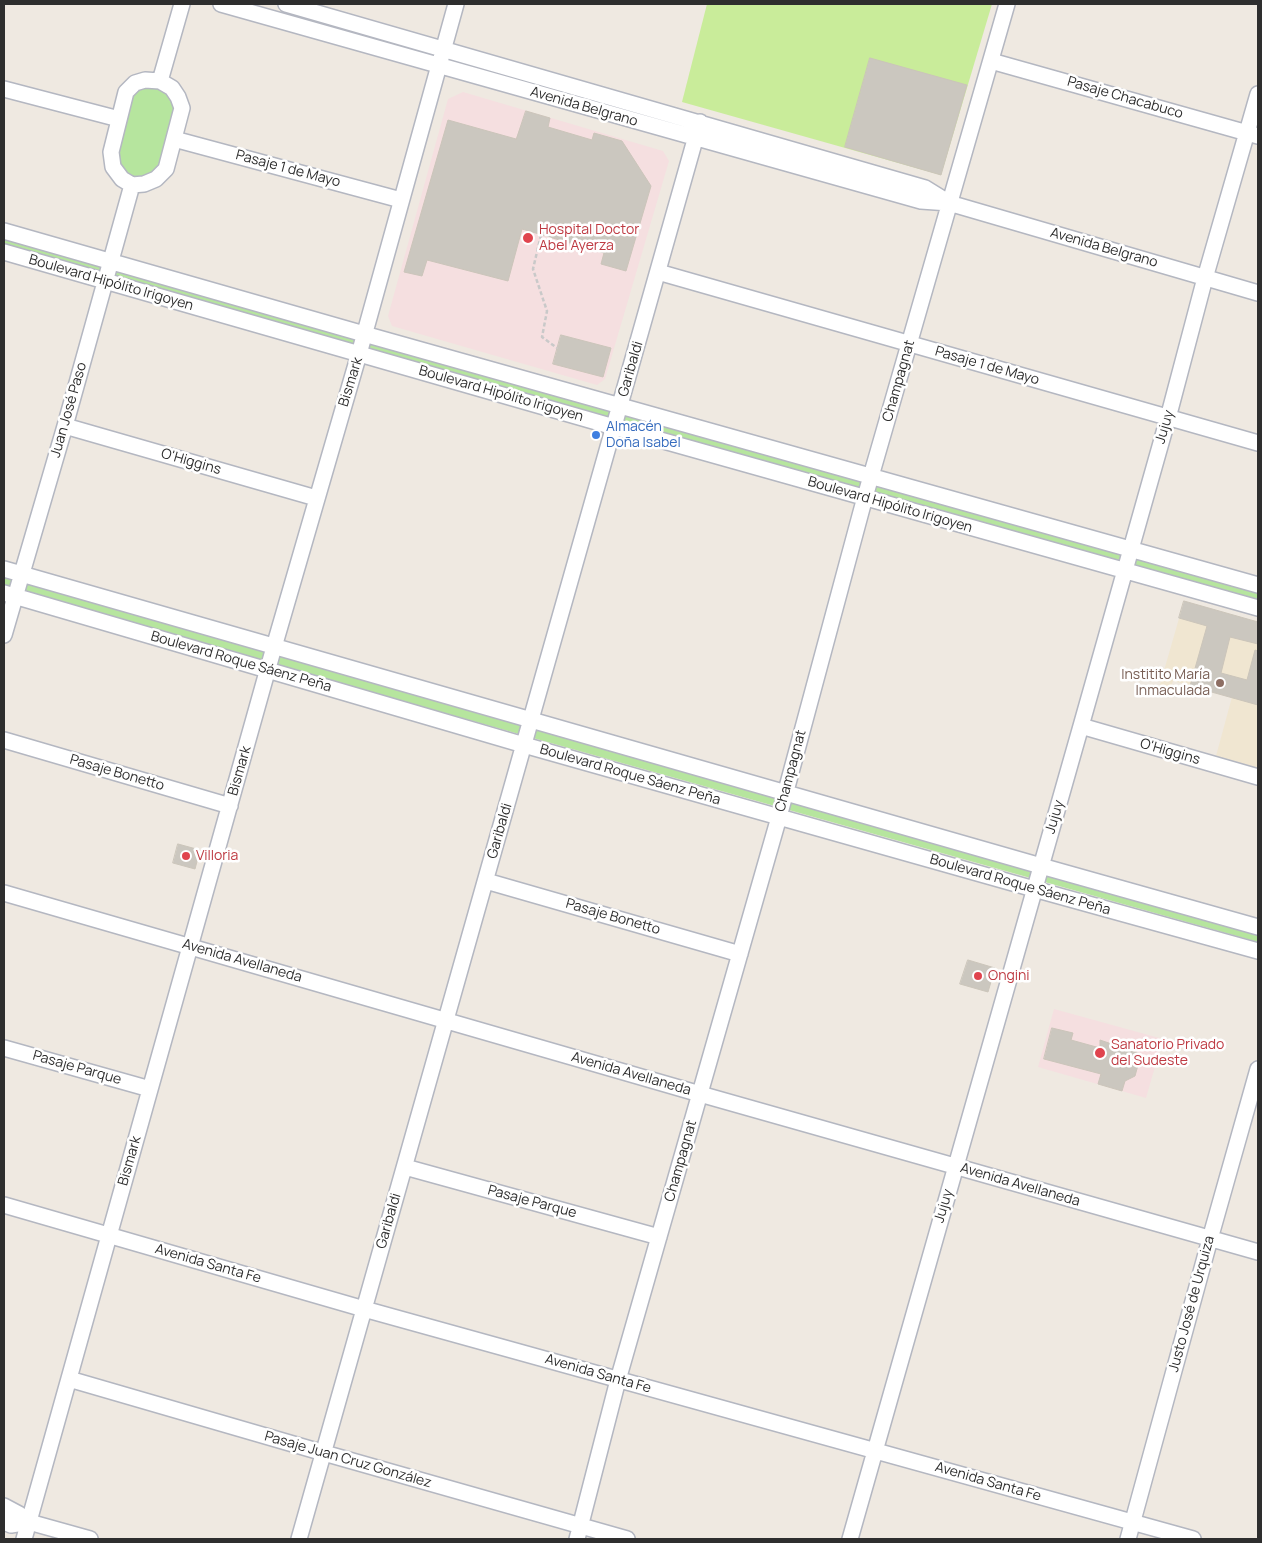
<!DOCTYPE html>
<html>
<head>
<meta charset="utf-8">
<style>
  body { margin:0 }
  #map { position:relative; width:1262px; height:1543px; overflow:hidden; background:#efe9e1; font-family:Manrope,sans-serif }
  canvas { display:block }
  .frame { position:absolute; inset:0; border:5px solid #2e2e2e; pointer-events:none }
</style>
</head>
<body>
<div id="map">
<canvas width="1262" height="1543"></canvas>
<div class="frame"></div>
</div>
<script>
const context = document.querySelector('canvas').getContext('2d');
context.lineJoin = 'round';
function fill(path, color) { context.fillStyle = color; context.fill(path, 'evenodd'); }
function strokePath(path, color, width, dash) { context.strokeStyle = color; context.lineWidth = width; context.lineCap = dash ? 'butt' : 'round'; context.setLineDash(dash || []); context.stroke(path); }
function label(font, color, halo, rows, align = 'center') {
  context.font = font + ' Manrope,sans-serif'; context.lineWidth = 5; context.setLineDash([]); context.textBaseline = 'middle'; context.strokeStyle = halo; context.fillStyle = color; for (const [text, x, y, turn = 0] of rows) {
    context.save(); context.translate(x, y); context.rotate((+turn || 0) * Math.PI / 180); context.textAlign = isNaN(turn) ? turn : align; if (halo) context.strokeText(text, 0, 0); context.fillText(text, 0, 0); context.restore();
  }
}
fill(new Path2D(`
  M1184 601 1258 622V768L1216 756 1232 697 1173 681 1170 691 1159 688Z`), '#f0e6d1');
fill(new Path2D(`
  M463 92 663 151 669 161 605 379 597 385 392 326 388 316 448 99Z
  M1054 1009 1163 1039 1146 1098 1038 1067Z`), '#f5dfe0');
fill(new Path2D(`
  M145 80 178 97 166 169 144 184 113 167 126 92Z
  M4 231 1258 585V608L4 252Z
  M4 577 1258 933V942L455 716 4 587Z`), '#b6e59e');
fill(new Path2D(`
  M707 4H992L941 175 682 102Z`), '#c9ec9a');
const building = new Path2D(`
  M870 58 967 85 941 175 845 147Z
  M526 111 550 118 548 127 592 140 594 133 622 141 651 186 626 271 601 264 604 253 522 229 508 281 427 260 422 276 404 272 448 120 516 139Z
  M561 335 611 348 603 377 553 364Z
  M1184 601 1258 622V644L1230 637 1221 673 1247 680 1255 650 1258 651V705L1190 686 1207 626 1179 618Z
  M178 844 200 850 195 869 173 863Z
  M968 960 995 968 988 992 960 984Z
  M1052 1028 1073 1033 1071 1040 1100 1048V1040L1141 1054 1135 1076 1125 1081 1122 1091 1098 1084 1101 1074 1044 1059Z`);
fill(building, '#cbc7bf');
strokePath(building, '#cbc5ba', 1);
const minor = new Path2D(`
  M221 4 921 201 949 203 1258 293
  M286 4 925 188 946 201
  M991 61 1258 136
  M145 80 160 81 172 88 178 97 182 108 166 169 156 179 144 184 132 185 122 179 113 167 111 152 126 92 135 83Z
  M160 81 182 4
  M4 89 119 119
  M174 139 401 200
  M4 231 364 334 1258 585
  M4 252 614 427 1258 608
  M658 272 1258 443
  M65 426 316 498
  M4 569 1041 866 1258 927
  M4 593 524 745 1034 889 1258 951
  M4 635 65 426 132 185
  M1081 726 1258 777
  M4 740 230 806
  M486 881 740 954
  M4 893 700 1094 1258 1252
  M4 1048 150 1089
  M405 1167 659 1237
  M4 1205 364 1309 1193 1539
  M69 1379 324 1453 627 1539
  M4 1506 19 1514 29 1522
  M4 1522 11 1525 29 1522 90 1539
  M24 1539 274 647 359 354 456 4
  M299 1539 700 122
  M577 1539 618 1380 779 817 865 497 1007 4
  M850 1539 1081 726 1168 418 1205 278 1258 94
  M1128 1539 1210 1239 1258 1069`);
strokePath(minor, '#b4b7c1', 18);
strokePath(new Path2D(`
  M541 235 533 269 547 311 542 337 557 348`), '#c9c9c9', 2.5, [4, 2.5]);
strokePath(minor, '#fff', 15);
for (const [x, y, r, color] of [
  [528,238,6,"#e0444e"],
  [596,435,5,"#3f7fe0"],
  [1220,683,5,"#8d6e63"],
  [186,856,5,"#e0444e"],
  [978,976,5,"#e0444e"],
  [1100,1053,6,"#e0444e"]
]) { const dot = new Path2D(); dot.arc(x, y, r, 0, 2 * Math.PI); context.fillStyle = color; context.fill(dot); strokePath(dot, '#fff', 2); }
label('14px', '#2e2e2e', '#fff', [
  ["Pasaje Chacabuco",1125,98,16],
  ["Avenida Belgrano",584,107,16],
  ["Pasaje 1 de Mayo",288,169,15],
  ["Avenida Belgrano",1104,248,16],
  ["Boulevard Hipólito Irigoyen",111,283,16],
  ["Pasaje 1 de Mayo",987,366,16],
  ["Garibaldi",631,369,-74],
  ["Champagnat",899,381,-74],
  ["Bismark",351,382,-73],
  ["Boulevard Hipólito Irigoyen",501,394,16],
  ["Juan José Paso",69,410,-74],
  ["Jujuy",1165,427,-74],
  ["O'Higgins",191,462,16],
  ["Boulevard Hipólito Irigoyen",890,505,16],
  ["Boulevard Roque Sáenz Peña",241,662,16],
  ["O'Higgins",1170,752,16],
  ["Bismark",240,771,-74],
  ["Champagnat",791,771,-75],
  ["Pasaje Bonetto",117,773,16],
  ["Boulevard Roque Sáenz Peña",630,775,16],
  ["Jujuy",1055,817,-74],
  ["Garibaldi",500,831,-74],
  ["Boulevard Roque Sáenz Peña",1020,885,16],
  ["Pasaje Bonetto",613,917,16],
  ["Avenida Avellaneda",242,961,16],
  ["Pasaje Parque",77,1068,16],
  ["Avenida Avellaneda",631,1074,16],
  ["Bismark",130,1161,-74],
  ["Champagnat",681,1161,-74],
  ["Avenida Avellaneda",1020,1185,16],
  ["Pasaje Parque",532,1202,15],
  ["Jujuy",944,1206,-74],
  ["Garibaldi",389,1221,-74],
  ["Avenida Santa Fe",208,1264,16],
  ["Justo José de Urquiza",1192,1304,-75],
  ["Avenida Santa Fe",598,1374,16],
  ["Pasaje Juan Cruz González",348,1460,16],
  ["Avenida Santa Fe",988,1482,16]
]);
label('14px', '#be3a42', '#fff', [
  ["Hospital Doctor",539,230],
  ["Abel Ayerza",539,246],
  ["Villoria",196,856],
  ["Ongini",988,976],
  ["Sanatorio Privado",1111,1045],
  ["del Sudeste",1111,1061]
], 'left');
label('14px', '#366cbe', '#fff', [
  ["Almacén",606,427],
  ["Doña Isabel",606,443]
], 'left');
label('14px', '#785e54', '#fff', [
  ["Institito María",1210,675],
  ["Inmaculada",1210,691]
], 'right');
</script>
</body>
</html>
